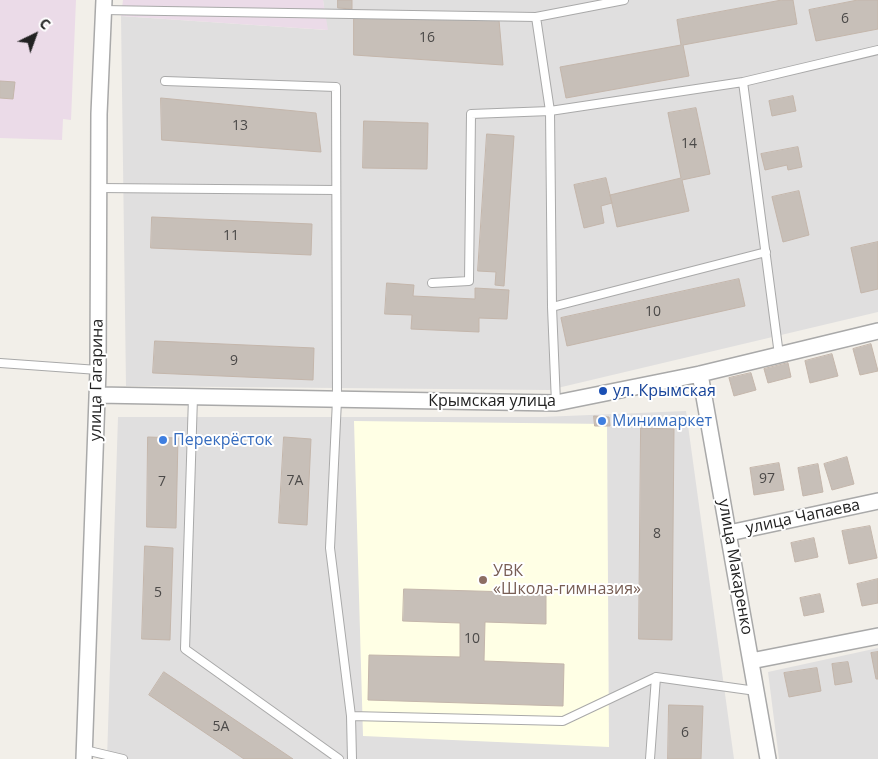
<!DOCTYPE html>
<html>
<head>
<meta charset="utf-8">
<style>
  body { margin:0 }
  #map { position:relative; width:878px; height:759px; overflow:hidden; background:#f2efe9; font-family:"Open Sans",sans-serif }
  canvas { display:block }
  .north { position:absolute; left:10px; top:10px; width:50px; height:50px; -webkit-text-stroke:4px #fff; paint-order:stroke; rotate:42deg; font-size:14px; font-weight:700; line-height:20px; text-align:center; color:#222 }
  .north::after { content:''; display:block; margin:auto; width:18px; height:22px; background:#222; clip-path:polygon(50% 0,100% 100%,50% 72%,0 100%) }
</style>
</head>
<body>
<div id="map">
<canvas width="878" height="759"></canvas>
<div class="north">С</div>
</div>
<script>
const context = document.querySelector('canvas').getContext('2d');
context.lineJoin = 'round';
function fill(path, color) { context.fillStyle = color; context.fill(path, 'evenodd'); }
function strokePath(path, color, width, dash) { context.strokeStyle = color; context.lineWidth = width; context.lineCap = dash ? 'butt' : 'round'; context.setLineDash(dash || []); context.stroke(path); }
function label(font, color, halo, rows, align = 'center') {
  context.font = font + ' "Open Sans",sans-serif'; context.lineWidth = 4; context.setLineDash([]); context.textBaseline = 'middle'; context.strokeStyle = halo; context.fillStyle = color; for (const [text, x, y, turn = 0] of rows) {
    context.save(); context.translate(x, y); context.rotate((+turn || 0) * Math.PI / 180); context.textAlign = isNaN(turn) ? turn : align; if (halo) context.strokeText(text, 0, 0); context.fillText(text, 0, 0); context.restore();
  }
}
fill(new Path2D(`
  M323 0H878V312L549 390 126 386 121 16 327 30Z
  M686 411 734 759H107L118 417H542Z
  M878 648V759H779L768 672Z`), '#e0dfdf');
fill(new Path2D(`
  M0 0H76L71 120 63 119 62 140 0 138Z
  M123 0H323L328 30 121 16Z`), '#ebdbe8');
fill(new Path2D(`
  M354 421 607 424 609 747 363 736Z`), '#ffffe5');
const building = new Path2D(`
  M338 0H352V9L338 8Z
  M782 0H793L797 24 683 45 689 76 566 98 560 67 681 45 677 20Z
  M858 0H878V29L816 41 809 10Z
  M354 15 499 20 503 65 354 55Z
  M0 81 15 82 13 99 0 98Z
  M793 96 796 111 772 116 769 101Z
  M161 98 316 113 321 152 162 140Z
  M696 108 710 174 682 180 689 211 617 227 610 195 681 178 668 113Z
  M364 121 428 123 427 169 363 168Z
  M487 134 514 136 504 286 495 285 496 272 478 271Z
  M798 147 802 167 788 170 787 165 765 170 761 154Z
  M606 178 612 203 601 206 604 223 584 228 574 185Z
  M799 191 809 235 783 242 772 197Z
  M152 217 312 224 311 255 151 248Z
  M878 242V289L861 293 851 248Z
  M739 279 745 306 567 346 561 318Z
  M387 283 414 285 413 296 475 299V288L509 290 507 319 479 318V332L411 329 412 315 385 314Z
  M155 341 314 348 313 380 153 373Z
  M871 344 878 371 860 375 853 349Z
  M832 354 838 376 810 383 805 361Z
  M788 363 791 377 768 383 764 369Z
  M751 373 756 390 734 396 729 378Z
  M594 416 609 417 610 426H595Z
  M641 428 674 429 672 640 639 639Z
  M148 437 178 438 176 528 147 527Z
  M284 437 311 439 307 525 279 523Z
  M847 457 854 484 832 490 824 464Z
  M779 463 784 490 754 495 750 468Z
  M818 464 823 492 803 496 798 468Z
  M870 526 877 558 849 564 842 531Z
  M814 538 818 557 795 562 791 543Z
  M145 546 173 548 170 640 142 639Z
  M878 579V603L862 606 857 584Z
  M404 589 546 593V624L485 622 484 661 564 664 563 706 368 700 369 655 460 657V623L403 621Z
  M820 594 824 612 804 616 800 598Z
  M878 652V679H876L871 653Z
  M848 662 852 682 835 685 832 664Z
  M817 668 821 691 789 697 784 673Z
  M164 672 293 759H244L149 695Z
  M669 705 703 706 701 759H668Z`);
fill(building, '#c7bfb8');
strokePath(building, '#c4b6ab', 1);
const lane = new Path2D(`
  M103 10 536 17 624 0
  M536 17 550 111 743 82 779 355
  M165 81 336 87 337 400 330 548 351 716 352 759
  M743 82 878 50
  M99 188 336 190
  M432 283 469 281 471 114 550 111 552 307 556 403
  M552 307 766 252
  M0 363 98 370
  M193 397 185 649 339 759
  M351 716 563 721 656 677 756 691
  M85 750 123 759
  M650 759 656 677`);
const street = new Path2D(`
  M700 374 768 759
  M97 395 556 403 700 374 878 331
  M729 533 878 501
  M751 661 878 636
  M84 759 98 370 99 114 104 0`);
strokePath(lane, '#a9a9a9', 10);
strokePath(street, '#a9a9a9', 18);
strokePath(lane, '#fff', 8);
strokePath(street, '#fff', 15);
for (const [x, y, r, color] of [
  [603,391,5,"#1a4fb4"],
  [602,421,5,"#3f7fe0"],
  [163,440,5,"#3f7fe0"],
  [483,580,5,"#8d6e63"]
]) { const dot = new Path2D(); dot.arc(x, y, r, 0, 2 * Math.PI); context.fillStyle = color; context.fill(dot); strokePath(dot, '#fff', 2); }
label('14px', '#4b4948', null, [
  ["6",845,19],
  ["16",427,38],
  ["13",240,126],
  ["14",689,144],
  ["11",231,236],
  ["10",653,312],
  ["9",234,361],
  ["97",767,479],
  ["7А",295,481],
  ["7",162,482],
  ["8",657,534],
  ["5",158,593],
  ["10",472,639],
  ["5А",221,727],
  ["6",685,733]
]);
label('16px', '#222', '#fff', [
  ["улица Гагарина",97,380,-89],
  ["Крымская улица",492,401],
  ["улица Чапаева",803,517,-12],
  ["улица Макаренко",735,567,80]
]);
label('16px', '#164399', '#fff', [
  ["ул. Крымская",613,391]
], 'left');
label('16px', '#366cbe', '#fff', [
  ["Минимаркет",612,421],
  ["Перекрёсток",173,440]
], 'left');
label('16px', '#785e54', '#fff', [
  ["УВК",493,571],
  ["«Школа-гимназия»",493,589]
], 'left');
</script>
</body>
</html>
